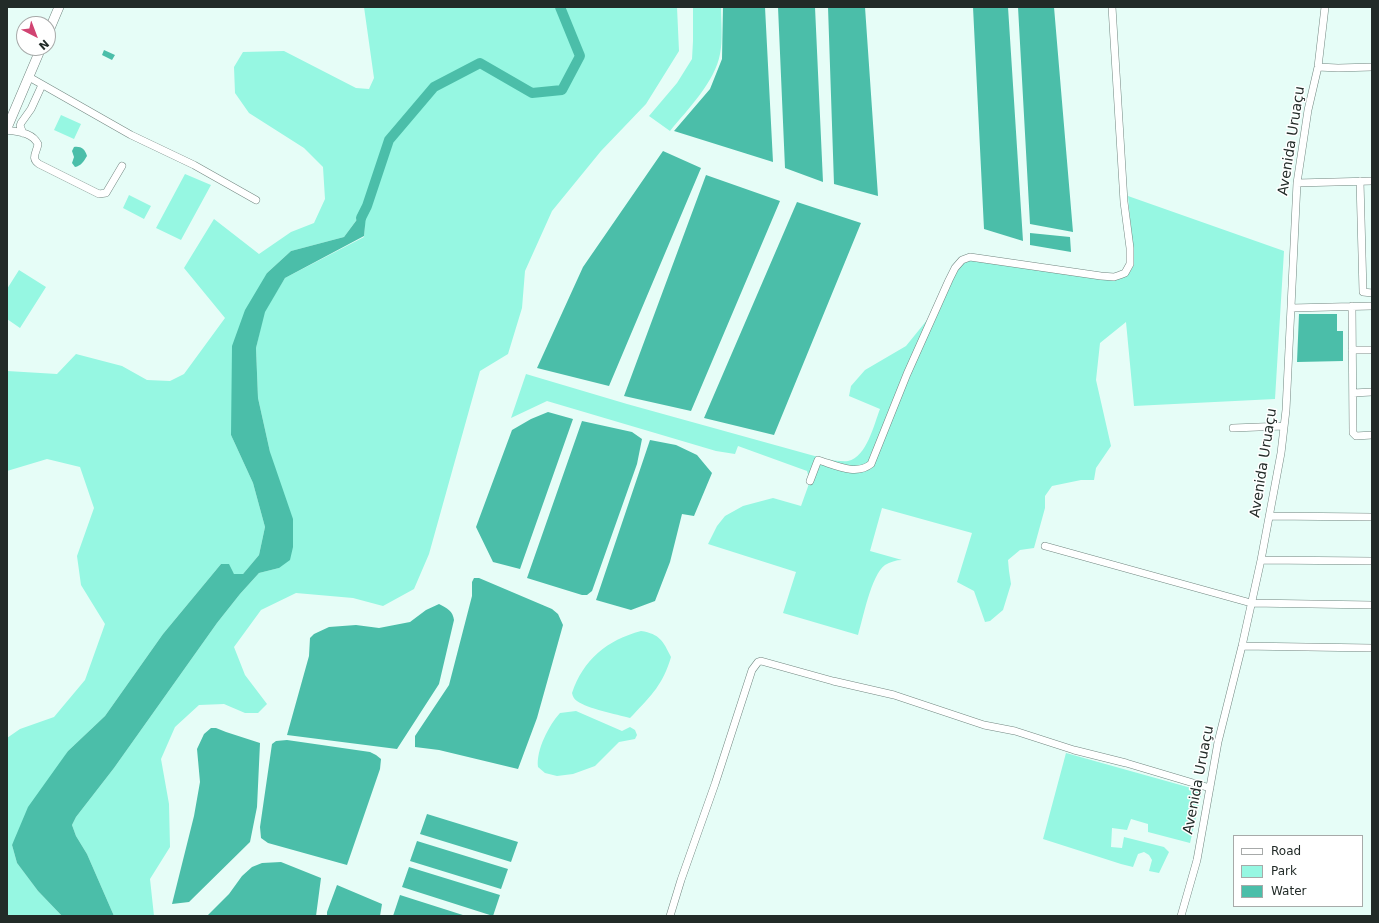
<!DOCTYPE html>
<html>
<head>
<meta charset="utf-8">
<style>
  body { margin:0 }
  #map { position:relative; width:1379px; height:923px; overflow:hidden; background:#e6fdf7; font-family:"DejaVu Sans",sans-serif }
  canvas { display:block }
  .frame { position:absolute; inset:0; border:8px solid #222b28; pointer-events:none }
  .legend { position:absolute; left:1233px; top:835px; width:130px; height:72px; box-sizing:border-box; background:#fff; border:1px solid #a7aaa9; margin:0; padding:5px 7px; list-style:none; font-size:12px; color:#222b28 }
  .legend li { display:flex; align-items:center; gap:8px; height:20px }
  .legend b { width:20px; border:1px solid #a7aaa9 }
  .north { position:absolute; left:16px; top:16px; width:40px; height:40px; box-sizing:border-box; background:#fff; border:1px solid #a7aaa9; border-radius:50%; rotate:138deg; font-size:11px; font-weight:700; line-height:16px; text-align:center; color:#222b28 }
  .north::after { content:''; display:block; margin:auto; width:14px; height:18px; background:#d14472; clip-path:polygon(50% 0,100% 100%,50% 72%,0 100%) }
</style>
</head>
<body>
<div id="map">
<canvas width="1379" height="923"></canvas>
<div class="frame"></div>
<ul class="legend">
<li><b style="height:5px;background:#fff"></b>Road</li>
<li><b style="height:11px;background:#96f7e2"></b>Park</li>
<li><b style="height:11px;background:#4bbea9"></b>Water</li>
</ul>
<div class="north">N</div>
</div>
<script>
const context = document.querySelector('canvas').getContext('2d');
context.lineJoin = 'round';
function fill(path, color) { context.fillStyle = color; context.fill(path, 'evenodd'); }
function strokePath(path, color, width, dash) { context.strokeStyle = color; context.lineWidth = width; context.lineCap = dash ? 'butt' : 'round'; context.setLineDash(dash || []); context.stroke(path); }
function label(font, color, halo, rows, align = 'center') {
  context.font = font + ' "DejaVu Sans",sans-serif'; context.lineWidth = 3; context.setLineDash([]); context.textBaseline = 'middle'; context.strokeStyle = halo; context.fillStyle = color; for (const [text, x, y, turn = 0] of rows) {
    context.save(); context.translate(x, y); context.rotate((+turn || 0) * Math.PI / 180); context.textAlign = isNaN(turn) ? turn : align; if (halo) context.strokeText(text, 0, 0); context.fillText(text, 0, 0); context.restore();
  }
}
fill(new Path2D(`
  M364 7H677L679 51 646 104 601 151 552 211 525 271 522 308 508 354 480 371 429 554 414 589 383 606 353 598 296 593 261 610 234 647 245 675 267 704 258 713H245L224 704 199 705 175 727 161 759 169 804 170 847 150 879 154 916H114L87 854 76 836 72 825 76 817 114 768 217 623 240 594 259 573 279 568 270 452 258 398 256 348 264 312 285 278 364 237 366 207 344 237 291 251 267 273 231 435 253 483 265 527 259 555 243 574H234L221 564 163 634 105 716 68 751 12 845 17 863 38 891 62 916H7V738L20 729 54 717 85 680 105 624 81 585 77 556 94 508 80 467 47 459 7 471V371L57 374 76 354 122 366 147 380 170 381 184 374 225 318 184 268 214 219 259 254 291 232 314 223 325 199 323 167 304 148 249 113 235 93 234 67 243 52 284 51 356 88 369 89 374 78Z
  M693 7H721C721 21 723 41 720 54 715 82 688 109 670 131L649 116 677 83 692 59 693 41Z
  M61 115 81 124 74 139 54 130Z
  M185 174 211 185 181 240 156 228Z
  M129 195 151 206 144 219 123 208Z
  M1128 196 1284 251 1275 399 1134 406 1126 322 1100 343 1096 380 1111 446 1096 468 1094 480H1081L1052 486 1045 496V508L1034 548 1020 550 1008 560 1009 571 1011 584 1003 610 990 621 985 622 974 591 957 582 972 533 882 508 870 551 902 560C896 560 890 562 885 565 871 575 863 619 858 635L783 613 796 572 708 544 717 526 725 516 743 506 773 498 801 506 810 481 807 471 738 446 735 454 716 451 547 401 511 418 526 374 627 404 829 460C835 460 842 462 848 461 867 457 874 424 880 409L849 396 851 386 865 370 906 346 936 309 955 268 970 257 1101 276 1130 272 1134 265Z
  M19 270 46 287 20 328 7 319V289Z
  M641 631C660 634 663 641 671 657 663 684 652 695 633 715L630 718C616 714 588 709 577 701 574 699 573 697 572 693 583 660 607 640 641 631Z
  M576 711 622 731 630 727 635 730 637 735 635 739 619 742 595 766 573 774 557 776 545 773 538 767C536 750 549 725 560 713Z
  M1066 753 1202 791 1190 843 1148 832V824L1131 819 1127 830 1112 828 1111 847 1122 848 1124 837 1164 847 1169 852 1159 873 1149 871 1152 860 1149 855 1144 852 1138 854 1133 867 1121 864 1043 839Z`), '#96f7e2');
fill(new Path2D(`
  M723 7H765L773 162 674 131 710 89 722 59Z
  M778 7H815L823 182 785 168Z
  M828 7H865L878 196 834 184Z
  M973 7H1008L1023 241 984 229Z
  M1018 7H1054L1073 232 1030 224Z
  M104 50 115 55 112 60 102 55Z
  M74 147C81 146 85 149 87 156 84 161 81 166 75 167L72 163 74 157 72 151Z
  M663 151 701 168 609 386 537 368 583 267Z
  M706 175 780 201 691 411 624 396Z
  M797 202 861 223 774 435 704 418Z
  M367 206 364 236 285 278 265 312 256 348 258 398 270 452 293 519V547L290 560 279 568 259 573 240 594 217 623 114 768 76 817 72 825 76 836 87 854 114 916H62L38 891 17 863 12 845 28 807 68 751 105 716 163 634 221 564H229L234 574H243L259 555 265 527 253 483 231 435 232 346 245 310 267 273 291 251 344 237Z
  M1030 233 1070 237 1071 252 1030 245Z
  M1299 314H1337V331H1343V361L1297 362Z
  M548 412 573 419 520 569 493 562 476 527 512 430 531 419Z
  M582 421 632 432 642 439 637 464 592 591 587 595H582L527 578Z
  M650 440 676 445 697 455 712 473 694 516 682 514 670 562 655 601 631 610 596 600Z
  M474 578H479L552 609 558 614 563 625 537 718 518 769 439 750 415 747V736L449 685 472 596V582Z
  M439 604C447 608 453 611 454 620L439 684 397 749 287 735 309 656 310 638 314 634 329 627 356 625 379 628 410 622 426 610Z
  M211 728H216L226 732 260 743 257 807 250 842 189 902 172 904 194 816 200 782 197 749 204 734Z
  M287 740 370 752 376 755 381 759 380 769 347 865 268 843 261 838 260 827 272 744 276 741Z
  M427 814 518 842 511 862 420 834Z
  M417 841 508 869 501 889 410 861Z
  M281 862 321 878 316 916H207L229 894 242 876 252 867 262 863Z
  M409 867 500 895 493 916 402 887Z
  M337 885 382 904 380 916H327V912Z
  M400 895 466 916H393Z`), '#4bbea9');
strokePath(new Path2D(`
  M361 218 367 206 389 140 434 87 480 63 532 93 562 90 580 56 560 7`), '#4bbea9', 10);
const minor = new Path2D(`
  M1318 67 1338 68 1372 67
  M29 77 131 135 194 165 256 200
  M7 130C18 132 32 132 38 144 37 152 30 158 39 164L99 194 106 193 122 166
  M23 133 20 126 21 123 31 109 42 85
  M1360 181 1363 292 1372 293
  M1297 183 1372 181
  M1352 306 1353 433 1356 436 1372 435
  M1291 308 1372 306
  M1352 350H1372
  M1353 393 1372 392
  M1233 428 1284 426
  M810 481 818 460C835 465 856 476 871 464L907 374 949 280 955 268 962 260 970 257 1101 276 1114 277 1120 275 1125 273 1130 264V248L1124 202 1112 7
  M1269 516 1372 517
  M1045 546 1251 603 1372 605
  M1261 560 1372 561
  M1242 646 1372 648
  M670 916 681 880 715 784 752 670 758 662 761 661 833 681 894 695 984 725 1015 731 1074 750 1126 763 1210 788
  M1181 916 1197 860 1218 742 1242 646 1261 560 1281 453 1286 410 1297 183 1308 110 1318 67 1325 7`);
const major = new Path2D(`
  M48 33 59 7
  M7 128 41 48`);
strokePath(minor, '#728781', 8);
strokePath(major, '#728781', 10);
strokePath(minor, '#fff', 7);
strokePath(major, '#fff', 9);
label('14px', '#222b28', '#fff', [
  ["Avenida Uruaçu",1292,141,-81],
  ["Avenida Uruaçu",1264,463,-81],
  ["Avenida Uruaçu",1199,780,-79]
]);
</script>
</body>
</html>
